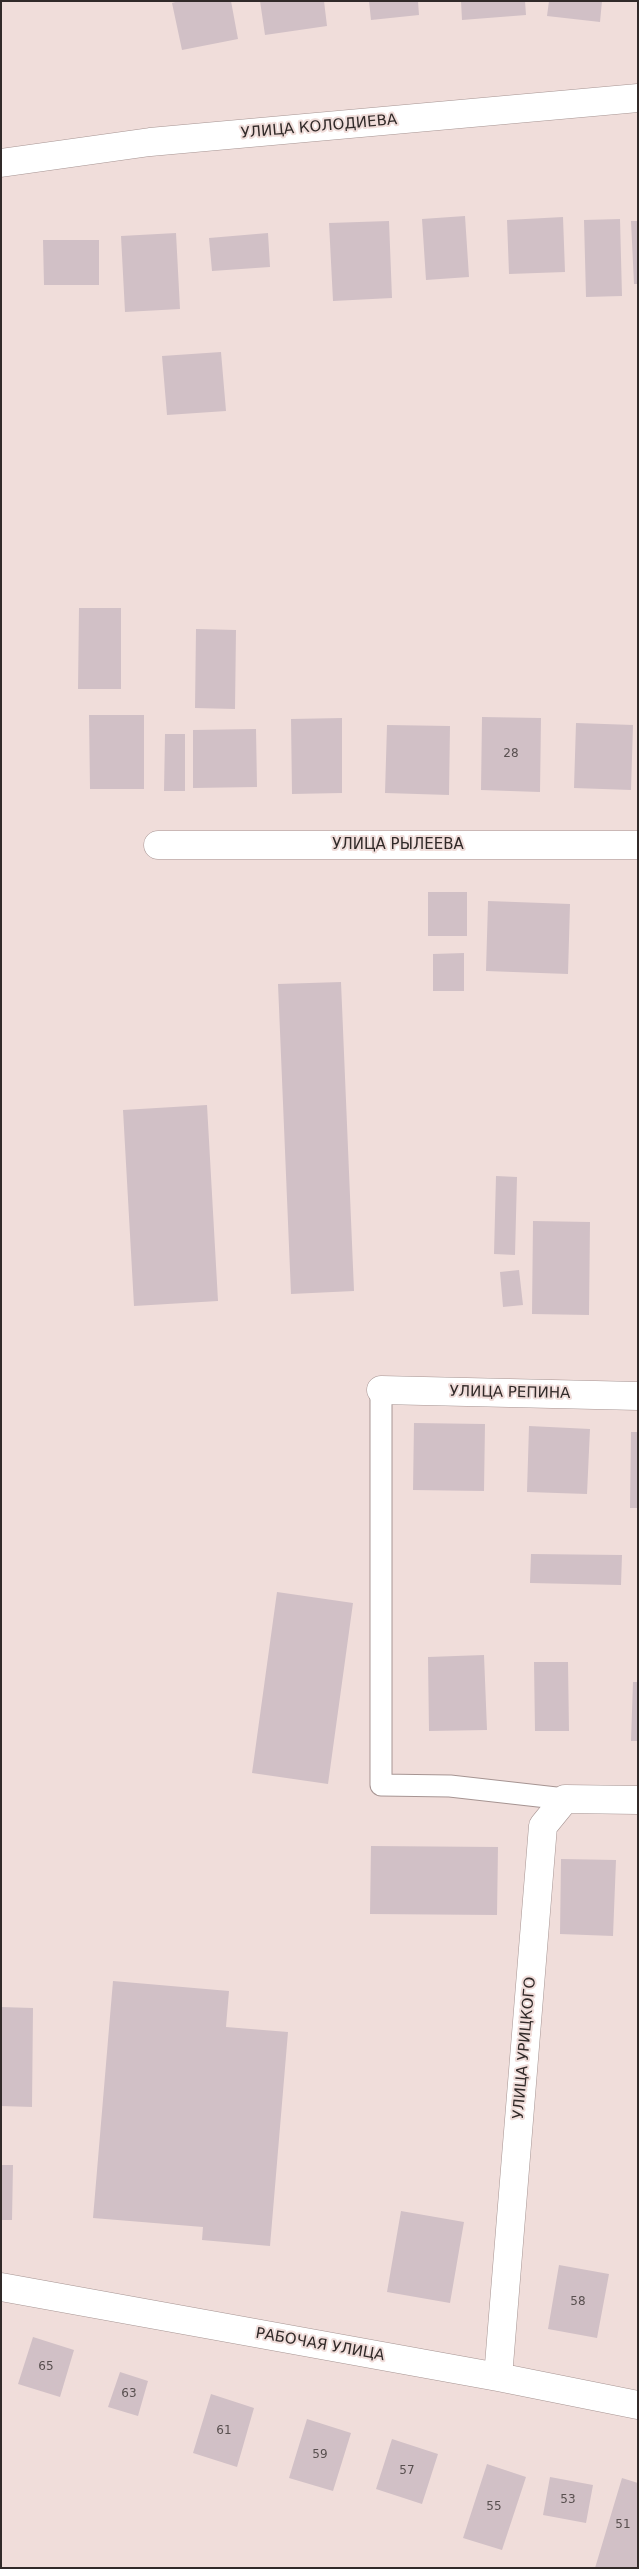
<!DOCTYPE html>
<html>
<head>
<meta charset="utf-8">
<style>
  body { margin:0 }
  #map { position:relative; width:639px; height:2569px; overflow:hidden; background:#f0ddda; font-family:"DejaVu Sans",sans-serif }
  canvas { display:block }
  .frame { position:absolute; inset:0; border:2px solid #312a29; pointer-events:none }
</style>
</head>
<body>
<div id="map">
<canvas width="639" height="2569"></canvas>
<div class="frame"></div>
</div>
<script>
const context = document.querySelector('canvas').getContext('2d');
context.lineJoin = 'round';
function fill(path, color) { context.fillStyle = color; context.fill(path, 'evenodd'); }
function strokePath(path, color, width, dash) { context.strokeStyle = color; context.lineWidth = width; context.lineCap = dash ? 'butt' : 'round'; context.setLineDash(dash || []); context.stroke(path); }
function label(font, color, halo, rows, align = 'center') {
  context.font = font + ' "DejaVu Sans",sans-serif'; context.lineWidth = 4; context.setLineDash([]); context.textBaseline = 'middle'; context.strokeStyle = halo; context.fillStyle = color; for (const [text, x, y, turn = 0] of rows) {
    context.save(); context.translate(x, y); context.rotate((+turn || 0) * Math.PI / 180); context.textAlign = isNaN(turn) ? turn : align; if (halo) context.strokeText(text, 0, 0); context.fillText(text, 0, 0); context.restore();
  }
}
fill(new Path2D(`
  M179 1H231L238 39 182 50 172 3Z
  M260 1H324L327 26 265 35Z
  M369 1H418L419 15 371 20Z
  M461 1H525L526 15 462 20Z
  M549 1H602L600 22 547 16Z
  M465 216 469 277 426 280 422 219Z
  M563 217 565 272 509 274 507 220Z
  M620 219 622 296 586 297 584 220Z
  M389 221 392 298 333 301 329 223Z
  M631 221H638V284H634Z
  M176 233 180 309 125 312 121 236Z
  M268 233 270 267 212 271 209 238Z
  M43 240H99V285H44Z
  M221 352 226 411 167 415 162 356Z
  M79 608H121V689H78Z
  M196 629 236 630 235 709 195 708Z
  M89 715H144V789H90Z
  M482 717 541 718 540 792 481 790Z
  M342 718V793L292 794 291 719Z
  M576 723 633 725 631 790 574 788Z
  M387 725 450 726 449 795 385 793Z
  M256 729 257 787 193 788V730Z
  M165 734H185V791H164Z
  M428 892H467V936H428Z
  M488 901 570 904 568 974 486 971Z
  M464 953V991H433V954Z
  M341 982 354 1291 291 1294 278 984Z
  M207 1105 218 1301 134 1306 123 1110Z
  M496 1176 517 1177 515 1255 494 1254Z
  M533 1221 590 1222 589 1315 532 1314Z
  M519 1270 523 1305 503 1307 500 1272Z
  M414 1423 485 1424 484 1491 413 1490Z
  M529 1426 590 1429 587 1494 527 1492Z
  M631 1432H638V1508H630Z
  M531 1554 622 1555 621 1585 530 1583Z
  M277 1592 353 1603 328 1784 252 1773Z
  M484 1655 487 1730 429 1731 428 1657Z
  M534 1662H568L569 1731H535Z
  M633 1682H638V1741H631Z
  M371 1846 498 1847 497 1915 370 1914Z
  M561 1859 616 1860 613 1936 560 1934Z
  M113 1981 229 1991 226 2027 288 2032 270 2246 202 2240 203 2227 93 2218Z
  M1 2007 33 2008 32 2107 1 2106Z
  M1 2165H13L12 2220H1Z
  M401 2211 464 2222 450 2303 387 2292Z
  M559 2265 609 2274 597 2338 548 2329Z
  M33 2337 74 2350 60 2397 18 2384Z
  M120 2372 148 2381 138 2416 108 2407Z
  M211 2394 254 2408 237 2467 193 2453Z
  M307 2419 351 2433 333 2491 289 2478Z
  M392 2439 438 2454 422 2504 376 2489Z
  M487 2464 526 2477 502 2550 463 2538Z
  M550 2477 593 2485 586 2523 543 2515Z
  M622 2478 638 2483V2568H595Z`), '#d1c0c6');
const lane = new Path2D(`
  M381 1390V1785L450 1786 565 1799`);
const street = new Path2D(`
  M1 163 150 142 638 98
  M158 845H638
  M381 1390 638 1396
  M1 2287 498 2377 638 2405
  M498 2377 543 1826 565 1799 638 1800`);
strokePath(lane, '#a69492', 23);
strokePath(street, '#a69492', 29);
strokePath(lane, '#fff', 21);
strokePath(street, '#fff', 28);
label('12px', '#595050', null, [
  ["28",511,754],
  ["58",578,2302],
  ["65",46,2367],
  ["63",129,2394],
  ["61",224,2431],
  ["59",320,2455],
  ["57",407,2471],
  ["53",568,2500],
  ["55",494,2507],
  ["51",623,2525]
]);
label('15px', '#312a29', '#f0ddda', [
  ["УЛИЦА КОЛОДИЕВА",319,127,-5],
  ["УЛИЦА РЫЛЕЕВА",398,845],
  ["УЛИЦА РЕПИНА",510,1393,1],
  ["УЛИЦА УРИЦКОГО",525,2048,-85],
  ["РАБОЧАЯ УЛИЦА",320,2345,10]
]);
</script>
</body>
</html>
